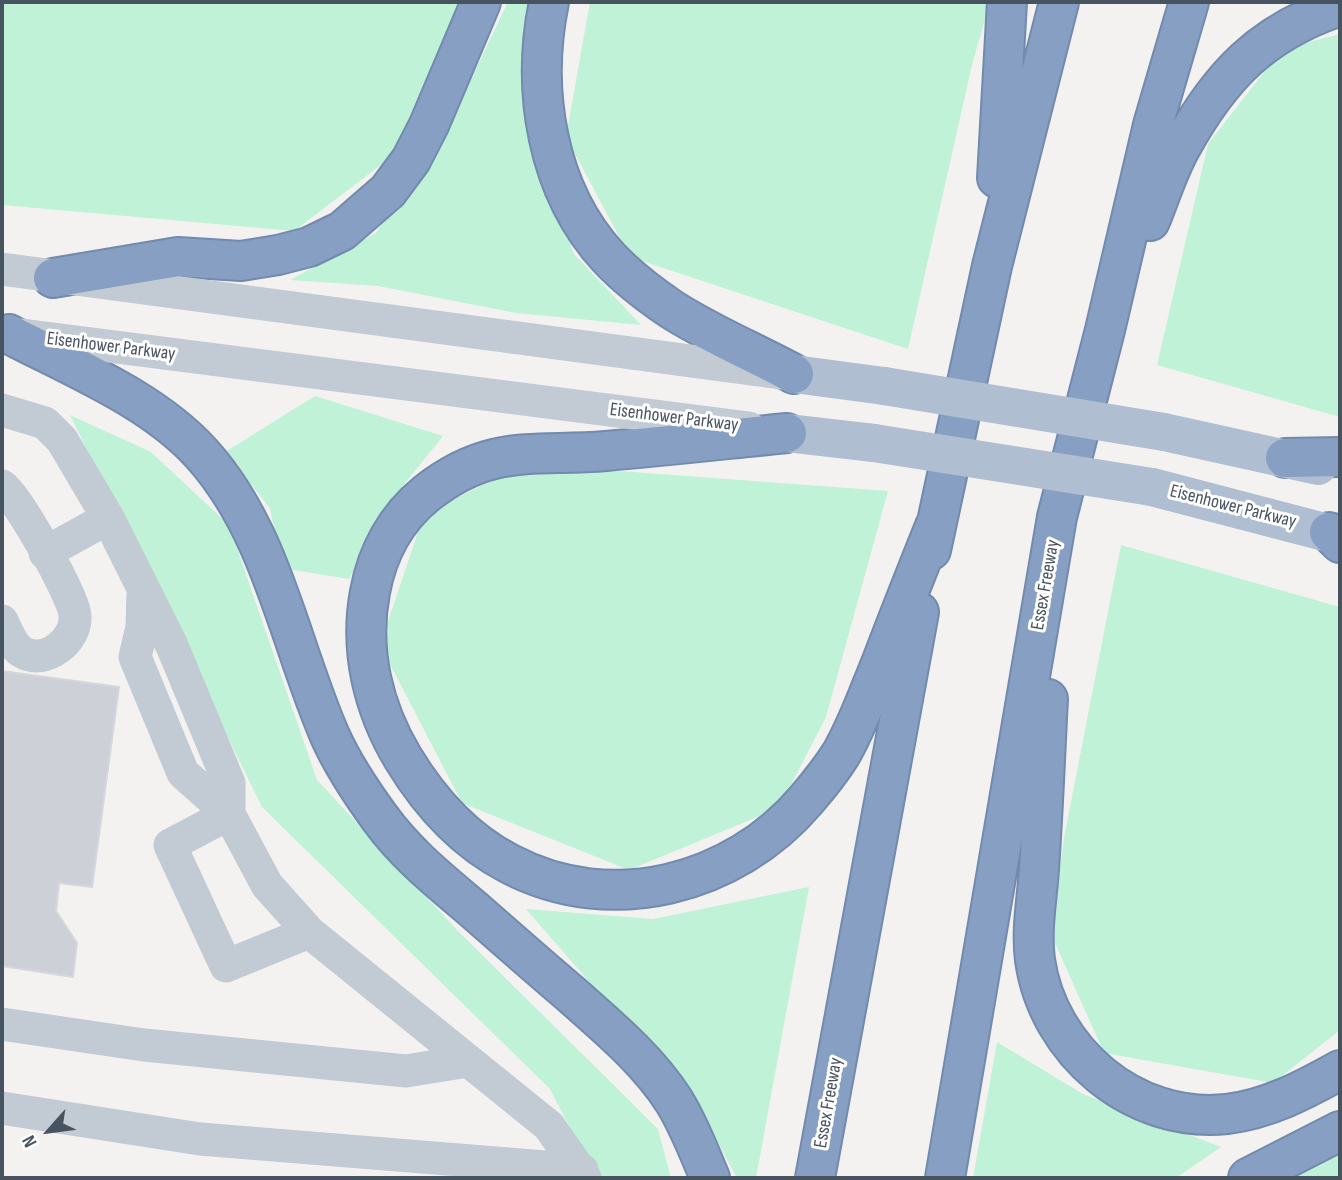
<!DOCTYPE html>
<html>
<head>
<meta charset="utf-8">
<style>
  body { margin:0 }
  #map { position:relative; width:1342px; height:1180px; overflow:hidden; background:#f4f2f1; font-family:"Sofia Sans Condensed",sans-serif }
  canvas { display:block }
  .frame { position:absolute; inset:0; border:4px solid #485360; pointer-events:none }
  .north { position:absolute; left:14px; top:1096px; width:70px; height:70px; -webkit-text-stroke:5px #fff; paint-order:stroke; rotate:242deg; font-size:19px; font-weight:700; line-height:28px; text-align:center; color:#485360 }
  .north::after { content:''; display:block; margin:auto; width:24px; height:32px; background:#485360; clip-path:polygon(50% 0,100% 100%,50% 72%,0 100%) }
</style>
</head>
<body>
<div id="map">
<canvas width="1342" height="1180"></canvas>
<div class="frame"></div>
<div class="north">N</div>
</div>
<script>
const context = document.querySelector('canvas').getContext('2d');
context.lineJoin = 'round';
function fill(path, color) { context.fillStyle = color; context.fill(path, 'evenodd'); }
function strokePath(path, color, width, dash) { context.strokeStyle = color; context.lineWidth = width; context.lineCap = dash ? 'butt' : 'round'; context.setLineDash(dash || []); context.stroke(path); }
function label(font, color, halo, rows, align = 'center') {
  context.font = font + ' "Sofia Sans Condensed",sans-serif'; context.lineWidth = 6; context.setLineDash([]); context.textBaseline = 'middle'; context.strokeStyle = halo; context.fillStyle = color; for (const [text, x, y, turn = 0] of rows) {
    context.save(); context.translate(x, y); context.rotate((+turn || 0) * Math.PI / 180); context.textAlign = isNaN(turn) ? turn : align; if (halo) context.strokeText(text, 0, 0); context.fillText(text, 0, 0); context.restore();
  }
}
fill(new Path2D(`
  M2 2H461L394 155 294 231 2 205Z
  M508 2H532L522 54 531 138 574 254 641 325 516 313 378 286 290 280 376 233 474 73Z
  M590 2H990L972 65 908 349 630 257 566 137Z
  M1340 34V417L1157 365 1208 144 1282 49Z
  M315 396 443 436 390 502 349 579 281 568 270 508 225 452Z
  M70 415 151 452 229 525 317 780 459 932 658 1129 671 1178H596L550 1089 262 807Z
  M525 464 888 491 826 717 779 808 629 870 462 803 380 645 424 514Z
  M1121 545 1340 607V1030L1273 1083 1104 1053 1051 934 1064 838Z
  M809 887 756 1178H737L687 1085 605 1000 526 909 653 919Z
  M997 1042 1083 1094 1221 1147 1176 1178H973Z
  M1340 1141V1178H1280Z`), '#bff2d7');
const building = new Path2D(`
  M2 671 119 687 92 887 59 883 56 911 77 943 73 977 2 966Z`);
fill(building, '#cdd0d7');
strokePath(building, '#d5d7dd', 2);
const highway = new Path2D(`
  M549 2C531 89 546 190 609 258 627 277 649 294 671 309 708 333 755 353 794 374
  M997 178 1007 2
  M1150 221C1160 197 1168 170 1181 147 1220 76 1262 32 1340 6
  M53 278 178 257 241 261 278 255 309 247 342 231 388 191 411 160 429 125 481 2
  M9 334C72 367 152 399 201 453 272 531 289 642 330 736 343 765 361 792 380 818 406 854 440 881 473 909 506 938 539 967 572 995 608 1027 648 1060 674 1101 689 1125 699 1152 710 1178
  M787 433C727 439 666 446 606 451 533 457 491 443 427 493 396 518 377 553 370 592 359 650 373 708 403 758 429 801 465 841 510 864 611 917 734 885 806 800 818 786 831 770 841 754 858 725 869 692 882 661 899 616 917 571 935 526
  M1285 458 1340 457
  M1329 532 1340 543
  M931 550 992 266 1059 2
  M1048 699C1045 756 1043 813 1039 869 1037 900 1031 929 1035 960 1048 1051 1133 1124 1227 1114 1268 1109 1304 1090 1340 1070
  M815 1178 919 612
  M945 1178 1057 517 1105 330 1153 125 1189 2
  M1248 1178 1340 1131`);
strokePath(highway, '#728aae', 42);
strokePath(new Path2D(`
  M2 269 781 373
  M22 335 749 428
  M2 410 45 423 62 440 108 518 172 646 229 783V814L183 773 135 657 142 627 143 592
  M2 486C17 496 75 598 75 616 77 640 45 666 22 652 12 646 7 631 2 621
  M45 553 108 518
  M309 932 226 966 170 845 229 814 267 885 309 932 549 1126 585 1178
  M2 1024 144 1045 406 1071 468 1061
  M2 1108 200 1139 582 1170`), '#c2cad3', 33);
strokePath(new Path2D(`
  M794 374 884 386
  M1164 432 1318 466
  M787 433 874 443
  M1152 487 1340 536`), '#b0bed1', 38);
strokePath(highway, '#879fc2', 38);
strokePath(new Path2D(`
  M884 386 1164 432
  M874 443 1152 487`), '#b0bed1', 38);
label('19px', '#485360', '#fff', [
  ["Eisenhower Parkway",111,347,7],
  ["Eisenhower Parkway",674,418,7],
  ["Eisenhower Parkway",1233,507,14],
  ["Essex Freeway",1046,585,-80],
  ["Essex Freeway",829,1103,-80]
]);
</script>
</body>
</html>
